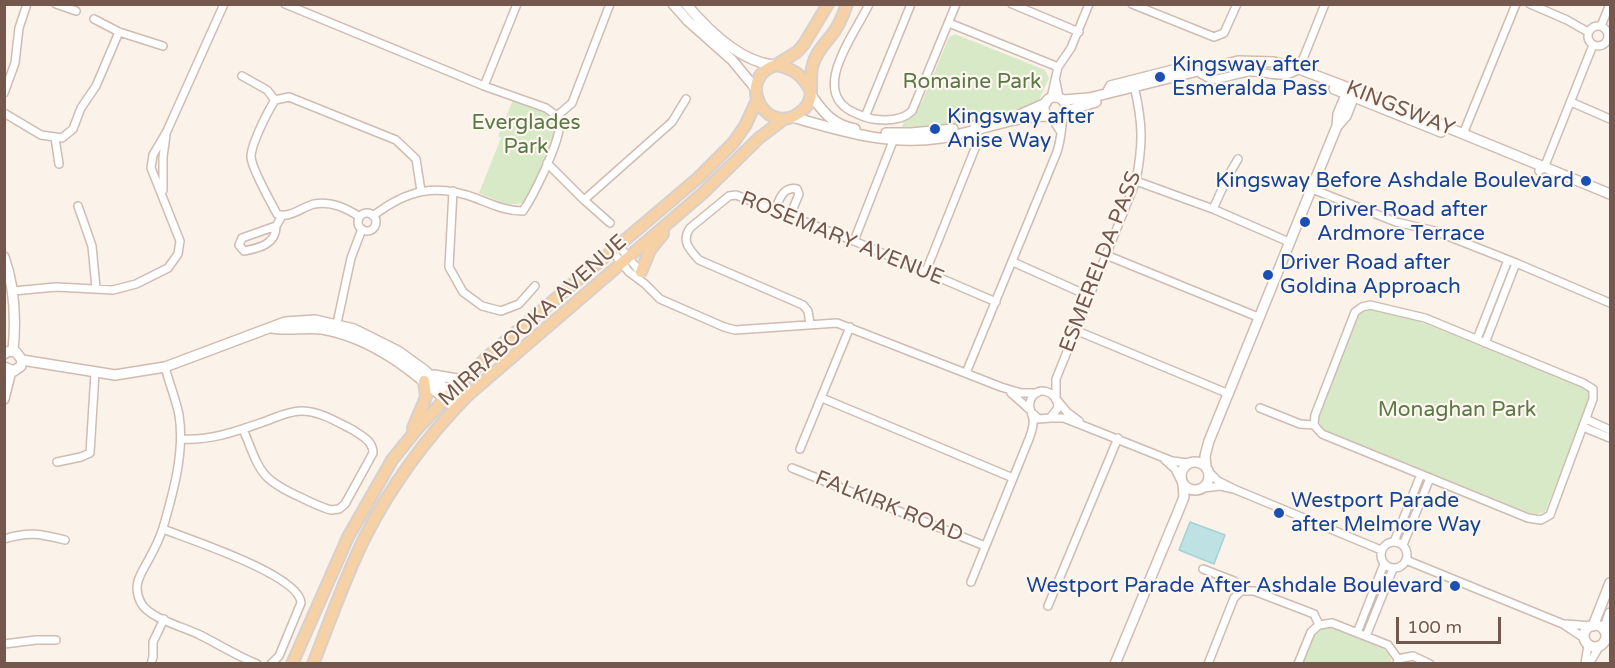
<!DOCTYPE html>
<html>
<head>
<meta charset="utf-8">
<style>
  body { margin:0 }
  #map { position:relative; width:1615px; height:668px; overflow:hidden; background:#fbf2e9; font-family:"Varela Round",sans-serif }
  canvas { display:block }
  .frame { position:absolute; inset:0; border:6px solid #74584e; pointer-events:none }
  .scale { position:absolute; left:1396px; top:617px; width:105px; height:27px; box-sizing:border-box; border:3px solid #74584e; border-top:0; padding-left:8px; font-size:18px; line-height:21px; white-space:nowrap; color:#74584e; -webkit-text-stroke:4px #fef7ef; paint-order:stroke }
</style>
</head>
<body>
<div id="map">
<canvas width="1615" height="668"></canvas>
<div class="frame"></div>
<div class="scale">100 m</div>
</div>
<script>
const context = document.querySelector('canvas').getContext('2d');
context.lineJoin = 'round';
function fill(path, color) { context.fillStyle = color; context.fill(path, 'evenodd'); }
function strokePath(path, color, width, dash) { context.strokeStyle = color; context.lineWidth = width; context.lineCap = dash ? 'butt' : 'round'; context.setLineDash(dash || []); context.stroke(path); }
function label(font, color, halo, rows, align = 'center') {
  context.font = font + ' "Varela Round",sans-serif'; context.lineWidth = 4.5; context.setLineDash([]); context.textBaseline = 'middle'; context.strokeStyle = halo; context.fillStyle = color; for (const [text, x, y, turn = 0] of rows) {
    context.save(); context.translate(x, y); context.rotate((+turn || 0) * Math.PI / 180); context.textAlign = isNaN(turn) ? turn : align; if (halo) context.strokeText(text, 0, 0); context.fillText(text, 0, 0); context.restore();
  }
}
fill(new Path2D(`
  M955 34 1045 70 1049 78 1039 100 1024 107 953 126 902 128 904 120 921 104 949 37Z
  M513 100 544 111 553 117 556 129 544 162 527 199 522 203 508 205 479 193 501 138 498 136Z
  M1370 309 1416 320 1580 386 1588 391 1590 398 1545 512 1537 514 1529 513 1324 430 1319 423V415L1358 315 1362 310Z
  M1328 627 1335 628C1354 635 1388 641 1392 663L1301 664C1308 649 1310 631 1328 627Z`), '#d8e9c7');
const water = new Path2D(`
  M1190 522 1225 535 1214 564 1179 550Z`);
fill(water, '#bee2e4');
strokePath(water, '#a5d2d5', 1.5);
const street = new Path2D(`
  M56 4 76 11
  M285 4 484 86 546 108 557 116C558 120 559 125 559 130 556 149 534 195 523 211 506 211 493 205 478 199 437 183 408 189 373 216
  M869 4C856 33 810 89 851 111 857 114 865 118 873 119 887 121 902 121 912 111L956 4
  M1012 4 1079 32
  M1132 4 1214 37 1224 33 1237 4
  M1530 4 1567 20 1588 32
  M94 19 119 32 163 46
  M949 23 1058 67
  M1588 36a10 10 0 1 1 20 0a10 10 0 1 1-20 0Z
  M1601 26 1610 4
  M1201 74 1212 80C1224 78 1237 74 1249 72 1267 71 1283 81 1299 69L1325 4
  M242 76 267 90 275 100
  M1056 82 1059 98
  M484 86 517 4
  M4 93 15 63 19 28 27 4
  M1106 93 1110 85 1173 69 1184 74
  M1051 98 1058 67 1071 48 1089 4
  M1571 102 1610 119
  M4 113 41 135 62 138 73 129 81 108 96 86 119 32
  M557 116 572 103 610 4
  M865 117 911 4
  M1052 118 1060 131
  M1463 134 1516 4
  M55 138 59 164
  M547 163 584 200 672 122 686 99
  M1539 171 1544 168 1593 45
  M1136 181 1213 209 1289 242
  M1312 189 1396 222 1435 231 1516 263 1610 303
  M163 190V157L166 135
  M453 191 449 267 463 292 482 306 501 311 519 304 535 286
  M584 200 610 223
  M78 206 92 246 96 288
  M1213 209 1228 176 1238 159
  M775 210C779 200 783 186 797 189L799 194 790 216
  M358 222a9 9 0 1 1 18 0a9 9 0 1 1-18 0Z
  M360 217C346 208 332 201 314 204 302 207 289 219 277 214 271 202 252 170 251 157 251 144 268 111 275 100L289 97 396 140 416 159 421 191
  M276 226C276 244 260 248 244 251L239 245 242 238 276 226 282 216
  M854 241 895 136
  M618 245 641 273
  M612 251 629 272 645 284 660 299 724 327 735 330 837 323 1001 387 1021 393H1037
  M1106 255 1258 317
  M1013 262 1089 296
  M926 271 976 146 974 125
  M13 291 56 287 113 290 136 284 168 268 178 254 180 241 151 168 153 155 167 131 224 4
  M1370 305 1425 318 1583 383 1593 389V399L1550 515 1541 520 1528 518 1322 434 1314 425 1315 415 1355 312 1362 307Z
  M810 324 808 311 803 305 699 260C689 249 681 241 690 228L729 196 736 195 854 241 996 302
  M336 328 351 258 362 229
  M1075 330 1229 394
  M1477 339 1508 260
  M1485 343 1516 263
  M165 367C169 383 176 399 179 415 185 452 173 493 163 528 160 537 155 548 150 557 142 573 131 584 141 603 150 619 184 627 200 635 220 645 237 656 257 664
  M966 373 1057 152C1061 140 1062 128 1063 115
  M1011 393 1029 409
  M822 398 1013 478
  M1056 398V379L1136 181C1143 144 1143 123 1134 86
  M1057 400 1067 412 1079 421
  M1260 408 1300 424 1314 425
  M1050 418H1064L1172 461 1188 463
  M1586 419 1610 430
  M1583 427 1610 438
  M181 439C211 441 237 431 266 421 277 417 289 411 301 411 320 411 337 422 353 430 362 436 373 441 373 453L345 504 339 509 331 510C320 507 310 502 300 497 258 478 260 470 243 429
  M800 449 850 327
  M1165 460 1175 469 1180 479
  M57 462 81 457 90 453 95 373
  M792 468 985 546
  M1203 488 1220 486 1234 489 1218 481 1208 471
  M1234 489 1381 550
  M163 529C188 539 300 575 301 603L279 656 271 664
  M4 539C29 531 41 534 65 540
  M1381 555a13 13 0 1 1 26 0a13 13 0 1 1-26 0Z
  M1394 542 1421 474
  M1403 545 1430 478
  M1406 560 1563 624 1584 638
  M1203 569 1234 581 1241 591
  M971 582 1029 439C1031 433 1034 427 1033 420 1033 414 1028 408 1030 402 1035 384 1058 390 1058 408L1050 418 1039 419 1032 413
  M1048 606 1118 438
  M1566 624 1591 626
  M1357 633 1384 564
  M1366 636 1393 569
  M4 644 36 640H56
  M1398 659 1413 656 1430 664
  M151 664 153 657V642L164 619
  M1208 664 1234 598 1241 591H1254L1314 614 1319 625
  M1298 664 1311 632 1319 625 1332 623 1388 645 1398 659 1397 664
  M1585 664 1588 645
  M1589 664 1599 647`);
const secondary = new Path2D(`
  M673 4 688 21 732 60 756 89
  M686 4C707 29 739 61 773 65
  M1334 89 1441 132
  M811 95C823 112 833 125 855 129
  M1044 108a11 11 0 1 1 22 0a11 11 0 1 1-22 0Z
  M1063 100 1089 98 1238 61 1274 62 1299 69 1378 99 1610 194
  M1066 111 1096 102
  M1019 115 1046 103
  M792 117C842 131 887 146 941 138 977 132 1012 116 1048 116
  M1338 125 1346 116 1355 93
  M886 133H911L953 129
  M4 257C15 287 16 320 13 351
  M272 328C289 331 305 327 322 329 375 338 416 374 455 408
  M4 354 9 351 16 352 22 360 21 366 14 371 4 367
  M22 360 115 375 165 367 285 322 315 320 354 329 398 351 423 369 461 402
  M434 375 463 380
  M4 399 11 371
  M1181 476a14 14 0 1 1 28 0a14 14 0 1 1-28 0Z
  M1206 467 1205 456 1209 441 1337 126 1338 114 1348 90
  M1584 636a11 11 0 1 1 22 0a11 11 0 1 1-22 0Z
  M1593 626 1610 583
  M1604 630 1610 613
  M1115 664 1178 512 1184 497 1183 484`);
const primary = new Path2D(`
  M776 65 797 52 804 44 828 4
  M811 92C803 75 794 69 776 65 732 79 769 143 804 109 816 98 808 78 813 64 816 53 823 46 830 37 838 28 843 16 847 4
  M641 272 650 250 663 234
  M413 428 426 397 424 381
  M292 664 348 537 392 460 417 429 445 399 488 356 698 178 733 143 745 126 757 100
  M313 664C330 621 345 577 365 537 391 486 427 437 467 396L703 193 759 138 784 119`);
strokePath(street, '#cfbcb2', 10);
strokePath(secondary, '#d1bbaf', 12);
strokePath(primary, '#d8d0cd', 14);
strokePath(street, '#fff', 7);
strokePath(secondary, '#fff', 9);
strokePath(primary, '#f6d1a5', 10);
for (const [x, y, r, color] of [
  [1160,77,6,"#1a4fb4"],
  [935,129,6,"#1a4fb4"],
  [1586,181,6,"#1a4fb4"],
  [1305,222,6,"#1a4fb4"],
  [1268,275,6,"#1a4fb4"],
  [1279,513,6,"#1a4fb4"],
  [1455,586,6,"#1a4fb4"]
]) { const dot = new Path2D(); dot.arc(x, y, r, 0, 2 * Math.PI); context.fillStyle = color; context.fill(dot); strokePath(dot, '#fef7ef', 2); }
label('21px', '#164399', '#fef7ef', [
  ["Kingsway after",1172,65],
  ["Esmeralda Pass",1172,89],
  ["Kingsway after",947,117],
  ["Anise Way",947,141],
  ["Kingsway Before Ashdale Boulevard",1574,181,"right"],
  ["Driver Road after",1317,210],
  ["Ardmore Terrace",1317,234],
  ["Driver Road after",1280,263],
  ["Goldina Approach",1280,287],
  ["Westport Parade",1291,501],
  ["after Melmore Way",1291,525],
  ["Westport Parade After Ashdale Boulevard",1443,586,"right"]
], 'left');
label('21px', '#5a7946', '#fef7ef', [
  ["Romaine Park",972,82],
  ["Everglades",526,123],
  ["Park",526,147],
  ["Monaghan Park",1457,410]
]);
label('21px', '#74584e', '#fef7ef', [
  ["KINGSWAY",1400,109,22],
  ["ROSEMARY AVENUE",842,239,22],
  ["ESMERELDA PASS",1101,262,-69],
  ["MIRRABOOKA AVENUE",533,321,-42],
  ["FALKIRK ROAD",889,507,22]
]);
</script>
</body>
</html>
